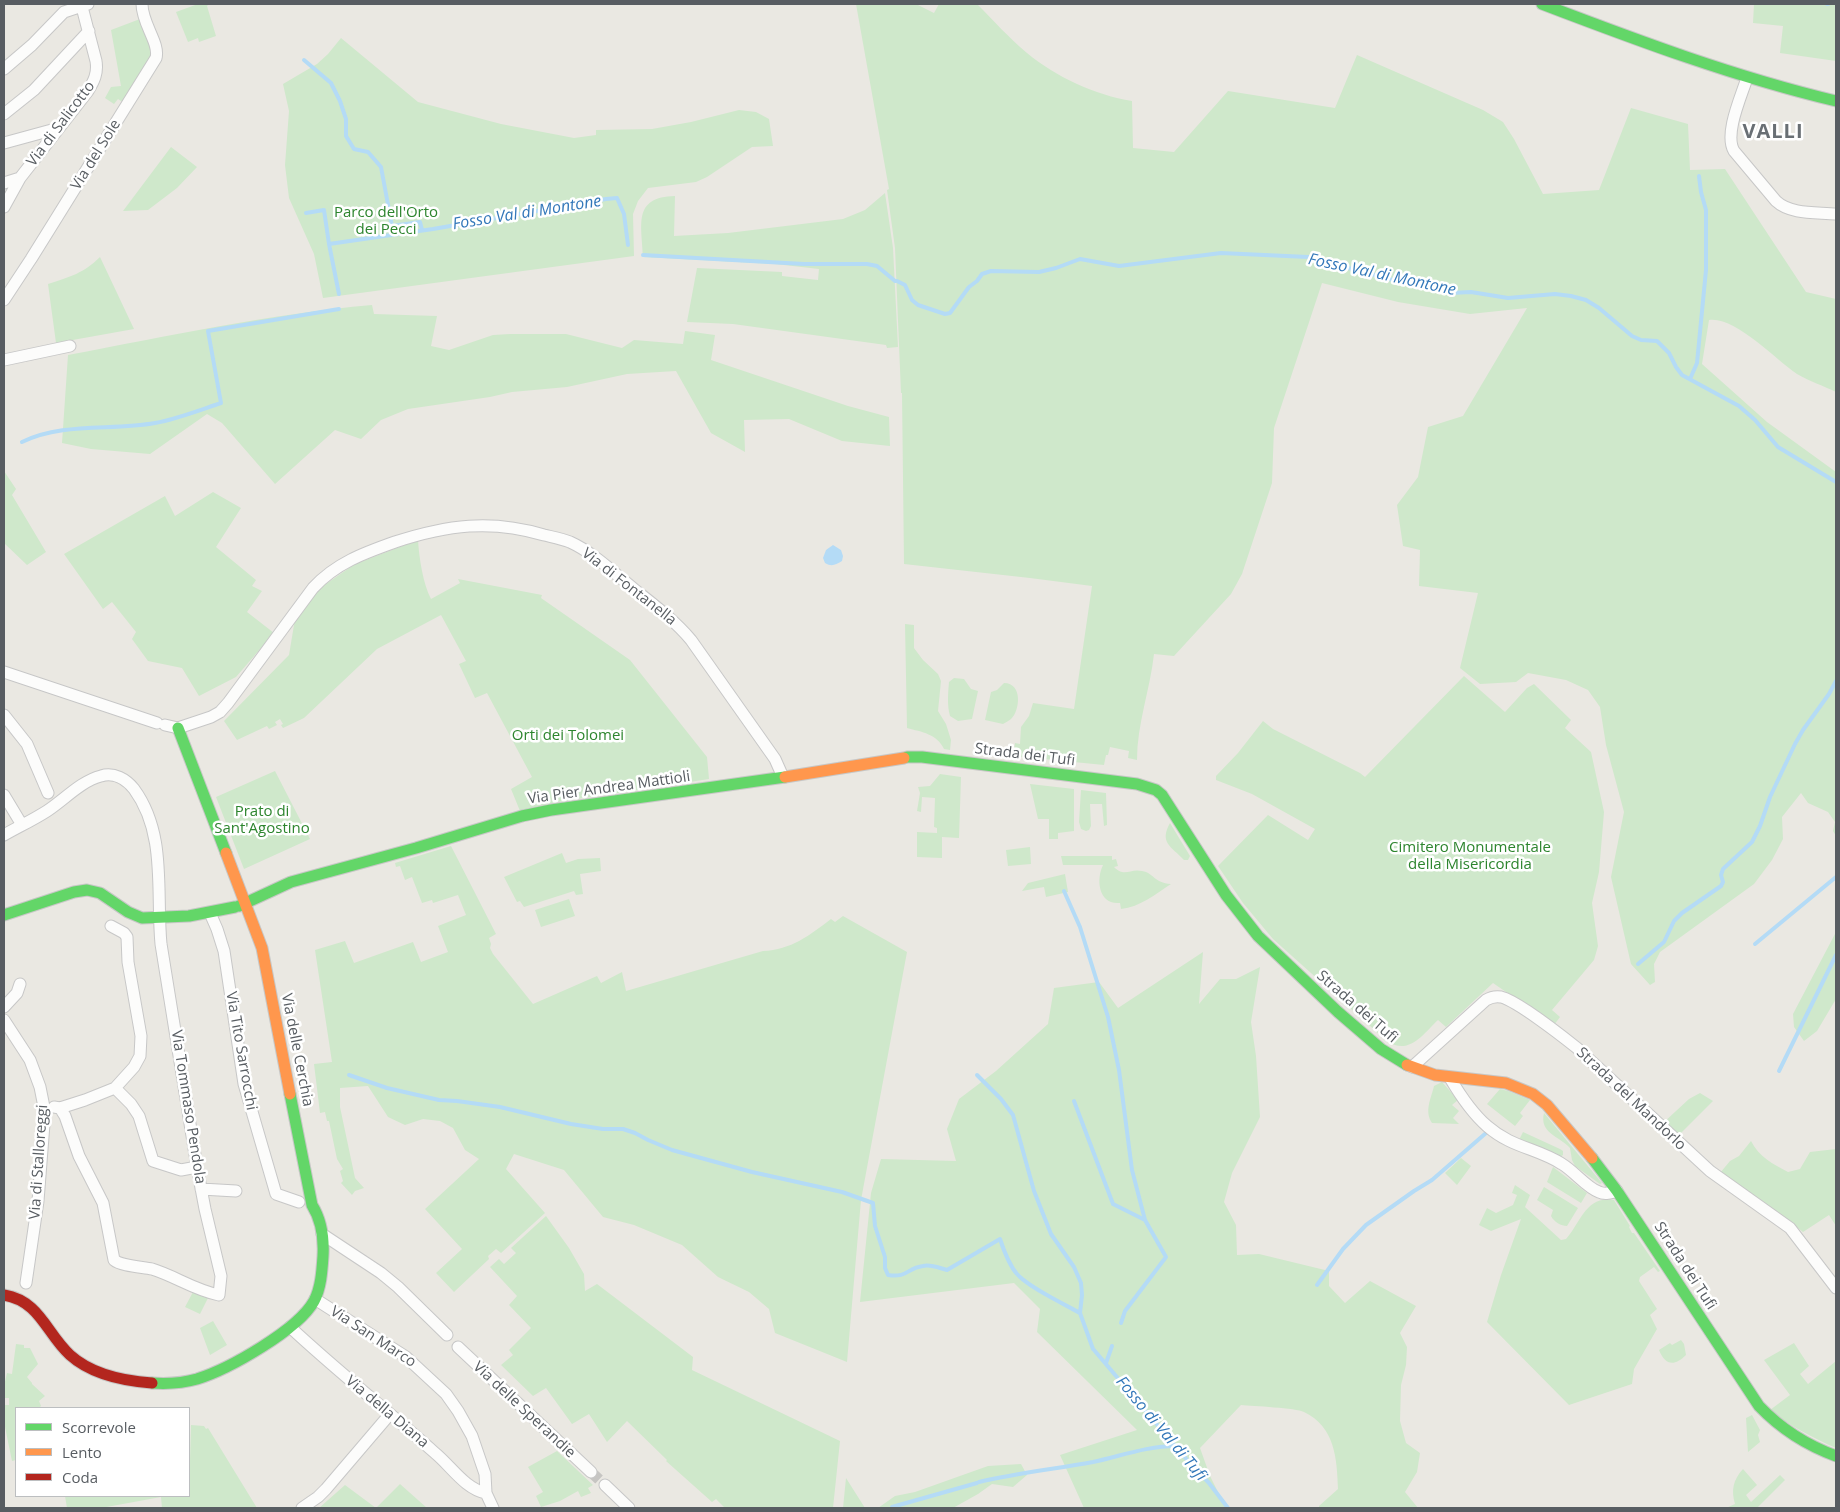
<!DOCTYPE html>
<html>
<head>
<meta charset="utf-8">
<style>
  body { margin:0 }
  #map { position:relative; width:1840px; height:1512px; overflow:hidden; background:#eae8e2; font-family:"Open Sans",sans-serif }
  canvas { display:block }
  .frame { position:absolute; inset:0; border:5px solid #585d62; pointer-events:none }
  .legend { position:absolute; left:15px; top:1407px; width:175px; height:90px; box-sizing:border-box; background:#fff; border:1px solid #bcbec0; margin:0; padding:6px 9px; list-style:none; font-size:15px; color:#585d62 }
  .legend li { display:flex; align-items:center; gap:10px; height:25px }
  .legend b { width:25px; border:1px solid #bcbec0 }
</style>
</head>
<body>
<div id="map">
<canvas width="1840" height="1512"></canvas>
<div class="frame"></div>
<ul class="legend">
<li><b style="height:6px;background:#63d668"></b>Scorrevole</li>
<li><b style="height:6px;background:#ff974d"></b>Lento</li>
<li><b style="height:6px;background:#b3261e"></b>Coda</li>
</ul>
</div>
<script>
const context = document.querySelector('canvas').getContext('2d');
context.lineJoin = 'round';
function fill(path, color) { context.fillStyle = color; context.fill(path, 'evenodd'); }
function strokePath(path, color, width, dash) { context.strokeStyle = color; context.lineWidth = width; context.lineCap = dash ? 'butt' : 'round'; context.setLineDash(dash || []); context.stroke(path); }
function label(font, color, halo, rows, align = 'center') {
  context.font = font + ' "Open Sans",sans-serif'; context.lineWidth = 5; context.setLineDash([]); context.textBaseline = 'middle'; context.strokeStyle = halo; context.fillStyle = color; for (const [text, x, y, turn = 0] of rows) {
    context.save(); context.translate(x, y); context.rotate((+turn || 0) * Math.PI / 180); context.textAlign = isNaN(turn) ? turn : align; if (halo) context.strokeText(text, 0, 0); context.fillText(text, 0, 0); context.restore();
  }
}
fill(new Path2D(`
  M198 4H209L207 6 216 36 199 42 198 38 188 42 176 12Z
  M856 4H916L934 13 939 4H977C993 20 1009 38 1027 53 1056 77 1095 95 1132 101L1133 148 1174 152 1228 91 1335 108 1357 55 1483 110 1503 122 1514 139 1543 194 1599 190 1631 108 1688 124 1690 170 1725 169 1806 292 1836 299V392C1824 386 1809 381 1797 374 1775 359 1735 316 1709 320L1702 364 1767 422 1836 472V836L1833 831 1835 822 1828 812 1808 803 1801 793 1782 817 1783 839 1772 860 1754 884 1660 952 1654 964 1655 982 1650 985 1631 964 1611 877 1624 812 1606 745 1600 707 1588 690 1566 680 1528 673 1516 682 1480 684 1460 668 1478 593 1419 586 1420 550 1403 546 1397 505 1418 477 1428 427 1463 416 1527 308 1470 314 1398 302 1322 283 1274 428 1272 483 1242 574 1231 594 1174 656 1154 654C1150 690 1137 724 1137 760L1128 758 1129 751 1110 747 1108 755H1106L1104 765 1013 756 1015 743 1020 744 1021 727 1029 716 1033 703 1074 709 1092 586 1030 578 904 564 902 393H901L895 248 887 190 889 189Z
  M1754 4H1836V61L1780 53 1783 26 1753 23Z
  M140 19 155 54 124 103 118 99 114 104 105 98 111 87 121 86 111 30Z
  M341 38 418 102 501 124 574 138 596 135V130L652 129 691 122 739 110 756 112 769 119 773 146 752 147 707 177 696 182 648 188 638 201 633 214 634 256 323 298 314 254 289 198 285 165 289 111 283 84 317 64 328 54Z
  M171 147 197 167 177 188 148 210 123 211Z
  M885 193 893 248 898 347 887 348 886 345 733 324 687 322 697 268 782 272V276L818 280 819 269 775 264 643 257C642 225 632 197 675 196L674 236 728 233 843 219 865 210Z
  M100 257 134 329 56 343 48 284C70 277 84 273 100 257Z
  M372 305 374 314 437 316 431 346 449 350 493 335 510 334H566L622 348 634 340 683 344 685 331 715 335 711 360 848 406 889 417 890 446 842 441 789 419 744 420 745 452 711 433 676 371 627 374 567 387 512 392 490 397 408 409 381 420 361 439 335 430 275 484 222 423 207 414 150 454 91 449 62 443 68 355C169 336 269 314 372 305Z
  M4 471 16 489 12 495 46 552 27 565 4 543Z
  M213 492 241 508 216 547 256 580 252 586 262 591 247 612 274 633 236 677 199 696 182 668 148 661 132 639 136 632 112 602 103 609 64 554 165 496 175 516Z
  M418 540C419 557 423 584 431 599L460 583 458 579 542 595 541 598 630 660 707 757 709 779 551 803 520 811 511 789 532 777 487 693 475 698 459 664 466 661 441 615 377 649 304 718 283 728 281 725 283 724 280 719 275 722 277 725 269 729 267 726 237 740 224 721 289 655 295 619 320 588 355 564Z
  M905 624 914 625V648L923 660 938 674 941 681 938 711 946 724 951 740 950 750 944 749C937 734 922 732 907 728Z
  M1464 676 1505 712 1527 688 1534 684 1571 720 1565 728 1591 752 1604 812 1599 872 1592 903 1598 946 1594 960 1552 1010 1560 1017 1554 1025 1493 983 1446 1027 1438 1020C1423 1034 1410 1055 1388 1042L1273 939 1243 903 1218 866 1268 815 1308 840 1315 829 1252 794 1216 780V776L1238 753 1263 721 1273 729 1360 773 1365 777Z
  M954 678 964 679 971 689 978 691 972 719 958 721 950 716C947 705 948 694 949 682Z
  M1004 683C1023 683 1020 711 1011 719 1009 721 1006 722 1003 724L985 720 991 692 997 690Z
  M275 771 310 839 244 869 216 797Z
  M940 774 961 777 959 838 942 837V858L917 857V832L937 833V828L934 827 935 798 922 797 921 812 917 811 920 793 918 787 930 786Z
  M1030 784 1074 789V831L1058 833V839H1049V819H1038Z
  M1081 790 1106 793 1107 825 1104 826 1102 804H1090L1091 826 1089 830 1086 831 1081 829 1079 822Z
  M1170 823 1190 856 1188 860H1184C1171 846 1159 843 1170 823Z
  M451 846 496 934 489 938 491 944 490 948 493 954 533 1004 597 976 601 983 622 972 626 991 763 951C791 950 810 935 831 919L835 922 843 916 907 952 861 1200 847 1362 775 1333 769 1309 749 1292 718 1277 682 1245 634 1225 603 1217 564 1170 514 1154 506 1169 545 1213 501 1253 496 1249 488 1256 489 1259 454 1292 436 1273 462 1249 425 1209 479 1159 465 1150 453 1128 440 1121 423 1119 405 1125 388 1117 368 1086 340 1088V1107L355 1178 364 1188 355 1191 352 1195 341 1183 343 1181 340 1171 343 1169 337 1159 329 1121H327L325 1112 320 1113 314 1064 332 1062 315 950 345 941 354 963 413 942 421 962 448 952 438 926 466 915 458 895 433 903 432 900 422 903 412 877 405 880 400 866 396 867 395 863Z
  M1030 847 1031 864 1008 866 1006 850Z
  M562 853 566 863 578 859 600 858 601 871 580 874 583 894 576 895 574 891 524 907 520 901 517 902 504 877Z
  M1061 856H1112V860L1116 859 1118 866 1114 867C1125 878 1130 868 1142 871 1154 873 1154 883 1171 884 1156 894 1140 907 1121 909L1120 903C1098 905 1096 879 1103 865H1063Z
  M1065 874 1068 892 1046 897 1044 887 1022 891 1028 883Z
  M569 899 575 916 541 927 535 910Z
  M1836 932V999L1817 1031 1804 1041 1794 1027 1793 1014Z
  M1203 952 1199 1004 1220 979H1236L1260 967 1251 1022 1256 1056 1260 1117 1232 1173 1224 1202 1236 1225 1237 1255 1259 1254 1329 1271V1286L1345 1303 1370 1281 1416 1306 1400 1333 1407 1347 1406 1365 1401 1385 1400 1421 1406 1443 1420 1453 1417 1472 1405 1492 1418 1508H1319V1506L1338 1489C1337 1458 1335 1427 1304 1412 1296 1408 1253 1406 1241 1405L1200 1448 1210 1476 1226 1508H1084L1060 1455 1137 1430 1037 1332 1040 1309 1014 1283 860 1302 871 1193 881 1159 956 1161 947 1129 959 1099 996 1071 1048 1024 1054 988 1099 982 1118 1008Z
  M1442 1082 1458 1100 1452 1105 1459 1111 1453 1118 1459 1124 1432 1123C1424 1111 1431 1099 1434 1086Z
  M1500 1089 1508 1091 1530 1100 1520 1113 1523 1116 1515 1126 1487 1104Z
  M1700 1093 1713 1101 1677 1137 1663 1123 1689 1099Z
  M1544 1113 1602 1183 1600 1184 1575 1166 1572 1160 1570 1148C1559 1136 1539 1133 1544 1113Z
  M1523 1132 1560 1149 1563 1151V1155L1560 1157 1519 1140Z
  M1751 1141C1759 1157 1773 1164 1788 1172L1800 1169 1810 1152 1836 1149V1226L1829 1215 1803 1232 1779 1213 1720 1173 1730 1161 1739 1156Z
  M1461 1158 1471 1166 1457 1185 1445 1173Z
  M1553 1167 1587 1193 1581 1203 1547 1182Z
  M1515 1185 1530 1195 1525 1207 1561 1240 1566 1239C1581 1222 1586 1195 1614 1200L1630 1226 1629 1227 1632 1233H1634L1660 1271 1658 1272 1654 1267 1640 1277 1639 1281 1657 1309 1650 1315 1657 1329 1634 1369 1632 1384 1569 1405 1487 1322 1501 1275 1521 1219 1491 1231 1479 1225 1487 1208 1496 1213 1513 1205 1517 1195 1512 1193Z
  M1544 1187 1578 1208 1567 1226C1561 1226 1554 1222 1551 1216L1553 1210 1537 1200Z
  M546 1216 569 1248 584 1274 585 1291 597 1284 693 1357 692 1370 840 1441 833 1508H725L716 1499 712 1502 666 1461 667 1460 627 1421 607 1442 589 1414 572 1424 546 1388 533 1396 501 1365 513 1355 509 1350 531 1328 509 1305 517 1296 490 1267 499 1259 504 1264 516 1253 511 1248Z
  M193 1292 208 1298 200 1314 185 1307Z
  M213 1321 227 1345 210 1355 200 1328Z
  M1681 1340 1684 1344 1686 1355C1674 1367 1665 1365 1659 1350L1670 1343 1672 1345Z
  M1794 1343 1809 1366 1800 1374 1808 1384 1836 1361V1448C1813 1438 1790 1426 1770 1410L1790 1395 1764 1360Z
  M16 1344 24 1345V1348H30L38 1364 27 1377 32 1383V1384L45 1396 39 1401 41 1406 39 1408H16V1460L12 1461 4 1422V1405H9V1398H4V1386L7 1373 12 1374Z
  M1752 1415 1760 1430 1758 1435 1760 1442 1748 1452 1746 1418Z
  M191 1425 204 1426 206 1429 208 1428 257 1508H162L161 1497 101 1508H67L65 1496H189Z
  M557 1451 593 1485 588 1488 591 1493 581 1497 578 1491 560 1501 541 1507 536 1496 543 1492 528 1467Z
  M1021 1464 1027 1475 1013 1487 992 1484 978 1494 953 1508H878L895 1496 915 1492 988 1466Z
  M1743 1469 1757 1485 1746 1495 1751 1502 1780 1475 1785 1480 1757 1508H1726L1735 1504C1731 1490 1733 1480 1743 1469Z
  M846 1478 865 1508H843Z
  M400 1484 427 1508H319L345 1485 376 1508Z`), '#cfe8cb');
fill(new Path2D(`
  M833 545 841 550 843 556 842 561C835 565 832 567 825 563L823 558 826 550Z`), '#b4dbf6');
strokePath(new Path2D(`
  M1827 4H1828
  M304 60 331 83 340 101 346 119V136L354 149 368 152 381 167 392 226 420 222 422 230
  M306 213 324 210 329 244 339 294
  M329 244 433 229 606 199 617 198 624 214 628 245
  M643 255 804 264H867L877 266 895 281
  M897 281 905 285 912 300 918 305 945 314 950 313 969 287 977 281 982 274 991 271 1039 272 1056 268 1080 259 1119 266 1221 253 1308 257 1393 280 1414 282 1450 293 1471 292 1508 298 1555 294 1571 296 1586 300 1599 308 1632 336 1641 340 1657 341 1669 353 1676 367 1682 375 1739 406 1755 420 1778 447 1836 482
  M1690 379 1697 363 1706 270V210L1701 192 1699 176
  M22 442C63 422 111 431 155 423 177 419 200 410 221 403L208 331 339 309
  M1064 891 1080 927 1108 1017 1119 1070 1132 1170 1145 1220 1166 1257 1125 1311 1121 1323
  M1755 944 1836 877
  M1638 964 1664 942 1674 921 1682 913 1721 886 1723 882 1721 875 1723 869 1752 842 1760 826 1770 797 1795 744 1803 730 1829 694 1836 681
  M1779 1071 1836 955
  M349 1075 387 1088 439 1100 457 1101 500 1107 571 1124 603 1129H623L635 1133 648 1140 672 1150 752 1172 842 1192 873 1203 875 1226 885 1257V1268L888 1275C908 1278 907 1268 923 1266 931 1264 939 1268 947 1270L1000 1239C1004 1251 1009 1265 1017 1274 1028 1287 1064 1304 1080 1313
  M977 1075 1001 1099 1013 1115 1034 1191 1051 1234 1074 1267 1081 1283 1082 1295 1080 1313 1093 1349
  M1074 1101 1113 1204 1145 1220
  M1317 1285 1343 1249 1366 1225 1414 1191 1432 1180 1486 1133
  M1094 1350 1188 1461 1209 1483 1228 1508
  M1106 1363 1112 1346
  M979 1482C1017 1473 1055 1469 1093 1462 1121 1456 1147 1446 1176 1446
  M892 1507 977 1483`), '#b4dbf6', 4);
strokePath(new Path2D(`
  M591 1472 605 1485`), '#c6c5c2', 11, [11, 5.5]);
const street = new Path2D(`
  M4 69 32 45 64 12 88 4
  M1747 78C1741 97 1724 134 1734 151L1776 201C1791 215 1817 212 1836 214
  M4 114 34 90 89 31
  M4 143 59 128
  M4 183 20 178
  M4 207 20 178 88 91C94 81 98 73 96 61L82 7
  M4 300 31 259 156 58C160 43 142 24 142 4
  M4 360 70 346
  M4 672 157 723
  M4 715 27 744 48 793
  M165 725 178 728 211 717 220 712 228 703 313 588C336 563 364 553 395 542 447 525 491 519 544 535 552 537 562 539 570 542 594 553 614 573 634 589 654 605 674 620 691 640L775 759 783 777
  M4 795 22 825
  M4 835C18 827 33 820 47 811 64 800 81 781 101 776 114 772 126 779 134 789 167 834 156 892 161 944L197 1167 205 1209 221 1276 219 1295C194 1290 175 1276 152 1269 142 1267 121 1266 114 1260L103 1203 79 1156 65 1116 60 1108
  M210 913 217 929 224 951 244 1084 276 1194 299 1202
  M4 1007 17 993 20 984
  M4 1020 30 1060 40 1087 44 1107V1124L38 1201 26 1283
  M1412 1067 1486 1000C1491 997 1495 996 1501 997 1517 1001 1562 1036 1577 1048L1710 1171 1790 1228 1836 1288
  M1450 1078C1460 1095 1472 1113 1487 1126 1512 1148 1537 1148 1562 1164 1574 1171 1587 1188 1599 1192 1605 1195 1611 1193 1617 1191
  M115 1088 131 1104 139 1116 153 1161 181 1170 197 1167
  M54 1107 60 1108 85 1100 115 1088 134 1067 140 1056 141 1036 128 962 127 937 124 933 111 926
  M201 1189 236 1191
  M322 1234 381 1273 398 1287 447 1335
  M315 1299 406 1357 446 1394 458 1411 472 1436 485 1474 486 1493 493 1508
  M290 1327C337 1371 387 1410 435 1453 451 1466 465 1489 486 1493
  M458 1347 591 1472
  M605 1485 629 1508
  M302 1508 318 1497 326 1489 390 1414`);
const fast = new Path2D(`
  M1542 4C1639 41 1735 77 1836 101
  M178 728 226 853
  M907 757H922L1137 784 1156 790 1162 795 1226 895 1258 936 1338 1012 1381 1049 1407 1065
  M239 906 291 882 416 848 522 816 551 810 785 777
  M4 915 74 892 87 890 100 893 128 912 142 918 189 916 235 907
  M1592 1158 1617 1191 1759 1406C1781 1429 1806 1445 1836 1456
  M152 1383C167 1384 183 1383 197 1379 229 1369 298 1330 314 1301 321 1288 322 1271 323 1256 324 1238 322 1221 312 1205L290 1094`);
const slow = new Path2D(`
  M785 777 904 758
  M226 853 262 948 290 1094
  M1407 1065 1435 1075 1506 1083 1533 1094 1547 1105 1592 1158`);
const jam = new Path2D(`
  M4 1295C40 1301 46 1333 70 1355 91 1374 124 1381 152 1383`);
strokePath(street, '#c7c7c7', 13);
strokePath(fast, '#c7c7c6', 13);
strokePath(slow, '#c7c7c6', 13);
strokePath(jam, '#c7c7c6', 13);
strokePath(street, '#fcfcfb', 11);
strokePath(fast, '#63d668', 11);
strokePath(slow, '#ff974d', 11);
strokePath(jam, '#b3261e', 11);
label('15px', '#585d62', '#fff', [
  ["Via di Salicotto",61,124,-53],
  ["Via del Sole",96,155,-58],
  ["Via di Fontanella",629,587,38],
  ["Strada dei Tufi",1025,755,7],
  ["Via Pier Andrea Mattioli",609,788,-8],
  ["Strada dei Tufi",1357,1007,41],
  ["Via delle Cerchia",297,1050,79],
  ["Via Tito Sarrocchi",241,1051,80],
  ["Strada del Mandorlo",1631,1099,43],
  ["Via Tommaso Pendola",188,1107,81],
  ["Via di Stalloreggi",39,1162,-86],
  ["Strada dei Tufi",1685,1266,57],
  ["Via San Marco",373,1337,33],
  ["Via delle Sperandie",524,1410,43],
  ["Via della Diana",387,1412,40]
]);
label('15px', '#2d852e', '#fff', [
  ["Parco dell'Orto",386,213],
  ["dei Pecci",386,230],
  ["Orti dei Tolomei",568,736],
  ["Prato di",262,812],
  ["Sant'Agostino",262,829],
  ["Cimitero Monumentale",1470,848],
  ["della Misericordia",1470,865]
]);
label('italic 16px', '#3277b9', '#fff', [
  ["Fosso Val di Montone",527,213,-9],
  ["Fosso Val di Montone",1382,275,12],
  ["Fosso di Val di Tufi",1161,1429,50]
]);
context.letterSpacing = '1px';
label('bold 20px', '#696f74', '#fff', [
  ["VALLI",1773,132]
]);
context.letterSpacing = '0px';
</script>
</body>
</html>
